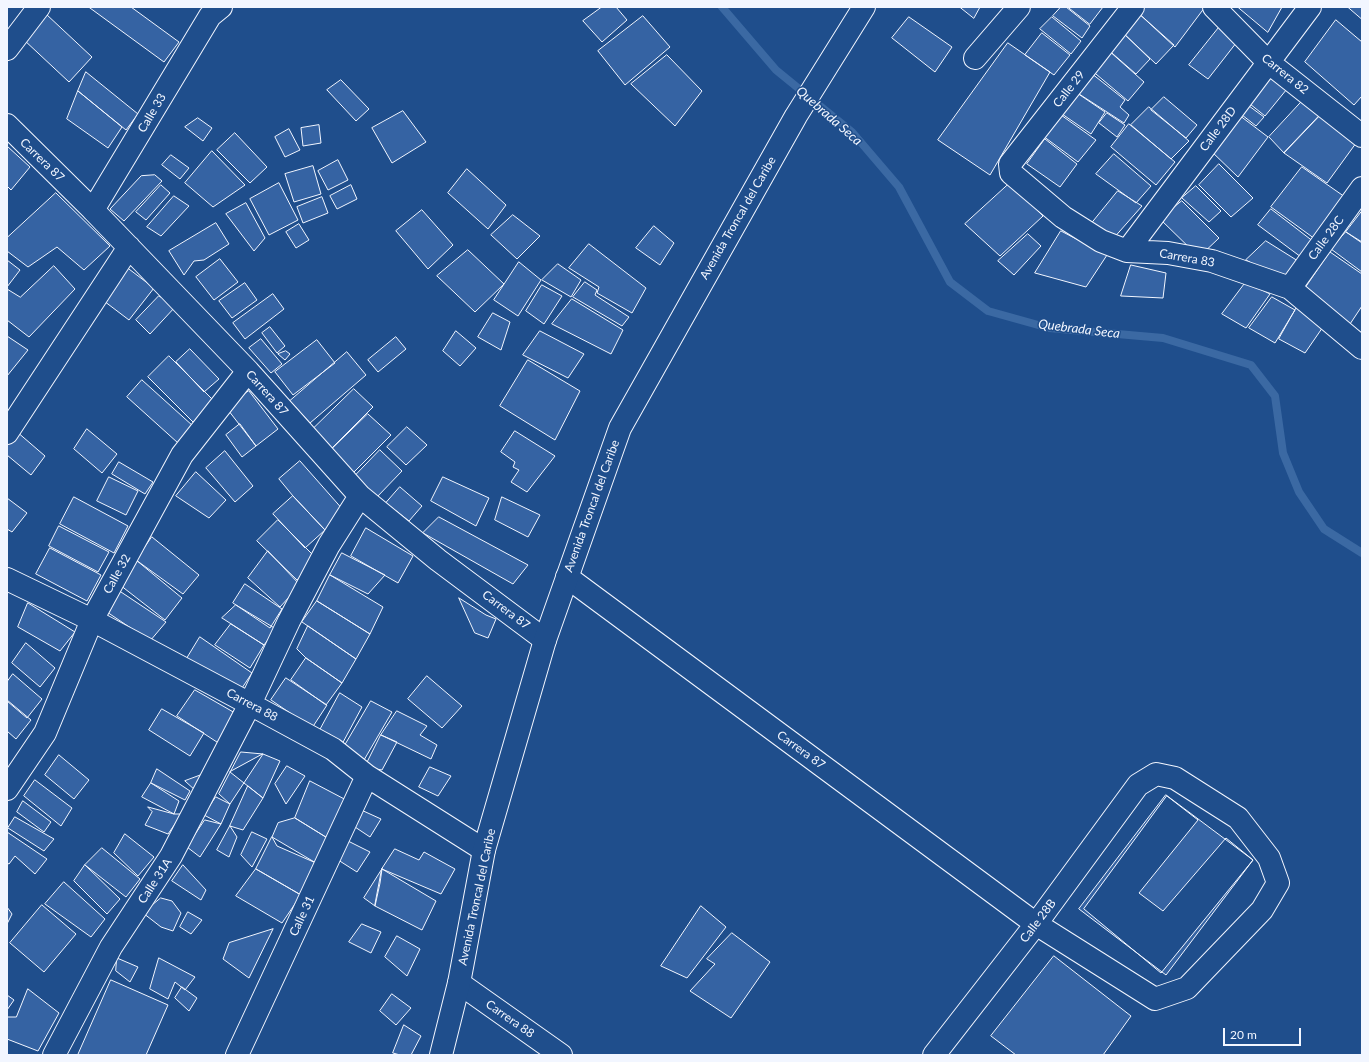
<!DOCTYPE html>
<html>
<head>
<meta charset="utf-8">
<style>
  body { margin:0 }
  #map { position:relative; width:1369px; height:1062px; overflow:hidden; background:#1f4e8c; font-family:Lato,sans-serif }
  canvas { display:block }
  .frame { position:absolute; inset:0; border:8px solid #f2f6ff; pointer-events:none }
  .scale { position:absolute; left:1223px; top:1028px; width:78px; height:18px; box-sizing:border-box; border:2px solid #f2f6ff; border-top:0; padding-left:5px; font-size:12px; line-height:14px; white-space:nowrap; color:#f2f6ff; -webkit-text-stroke:3px #1f4e8c; paint-order:stroke }
</style>
</head>
<body>
<div id="map">
<canvas width="1369" height="1062"></canvas>
<div class="frame"></div>
<div class="scale">20 m</div>
</div>
<script>
const context = document.querySelector('canvas').getContext('2d');
context.lineJoin = 'round';
function strokePath(path, color, width, dash) { context.strokeStyle = color; context.lineWidth = width; context.lineCap = dash ? 'butt' : 'round'; context.setLineDash(dash || []); context.stroke(path); }
function fill(path, color) { context.fillStyle = color; context.fill(path, 'evenodd'); }
function label(font, color, halo, rows, align = 'center') {
  context.font = font + ' Lato,sans-serif'; context.lineWidth = 3; context.setLineDash([]); context.textBaseline = 'middle'; context.strokeStyle = halo; context.fillStyle = color; for (const [text, x, y, turn = 0] of rows) {
    context.save(); context.translate(x, y); context.rotate((+turn || 0) * Math.PI / 180); context.textAlign = isNaN(turn) ? turn : align; if (halo) context.strokeText(text, 0, 0); context.fillText(text, 0, 0); context.restore();
  }
}
strokePath(new Path2D(`
  M722 7 776 70 852 132 899 187 950 282 988 311 1049 328 1163 338 1251 365 1275 396 1283 453 1299 492 1324 529 1362 553`), '#3b69a3', 8);
const building = new Path2D(`
  M91 7H131L179 42 164 62 90 8Z
  M602 7H616L627 20 602 42 583 21Z
  M960 7H980L974 18Z
  M1061 7H1066L1090 26 1082 38 1053 16Z
  M1068 7H1103L1090 24Z
  M1139 7H1205L1175 47 1136 11Z
  M1238 7H1282L1268 32Z
  M1348 7H1362V19Z
  M1136 11 1174 45 1156 64 1120 30Z
  M46 14 92 57 69 82 23 39Z
  M643 16 670 47 625 85 598 51Z
  M909 17 952 47 935 72 892 38Z
  M1052 17 1081 41 1071 54 1040 29Z
  M1336 20 1362 42V96L1354 105 1305 62Z
  M1221 25 1240 38 1208 79 1189 65Z
  M1120 30 1150 59 1136 74 1105 47Z
  M1042 33 1070 55 1054 75 1025 55Z
  M1008 43 1050 72 990 175 938 140Z
  M1108 50 1144 82 1128 101 1090 69Z
  M667 55 702 91 675 126 631 84Z
  M1269 69 1291 84 1265 116 1245 100Z
  M86 72 138 114 126 130 78 91Z
  M1091 73 1125 100 1120 107 1129 115 1124 123 1076 92Z
  M341 80 369 109 356 121 327 90Z
  M78 91 122 127 108 148 67 119Z
  M1077 93 1105 112 1091 134 1062 114Z
  M1164 97 1197 125 1186 138 1151 110Z
  M1306 97 1325 110 1284 153 1269 137Z
  M1245 103 1264 117 1256 126 1237 111Z
  M1149 107 1189 141 1171 159 1131 125Z
  M403 111 426 142 392 163 372 128Z
  M1324 111 1359 139 1327 183 1284 153Z
  M1107 113 1125 125 1117 137 1099 123Z
  M1061 115 1096 140 1078 162 1043 136Z
  M1239 115 1268 137 1238 177 1210 150Z
  M198 118 212 128 203 141 185 127Z
  M1129 124 1175 162 1156 185 1111 147Z
  M319 125 321 143 303 146 301 128Z
  M289 129 300 150 285 157 275 137Z
  M235 133 267 167 250 183 217 150Z
  M1045 139 1077 164 1060 187 1027 164Z
  M7 146 30 167 11 190 7 186Z
  M212 151 245 185 213 207 185 183Z
  M1114 154 1151 186 1136 203 1096 174Z
  M171 155 189 168 180 179 162 165Z
  M338 160 348 180 328 190 318 171Z
  M1219 164 1253 198 1231 217 1199 185Z
  M313 166 321 194 294 202 285 174Z
  M1302 167 1345 197 1315 239 1271 207Z
  M467 169 506 205 488 229 448 193Z
  M155 175 162 181 124 221 110 209 141 176Z
  M279 183 298 220 269 235 250 199Z
  M1010 183 1043 216 1000 256 965 224Z
  M161 185 170 193 146 220 136 212Z
  M351 185 357 199 337 209 330 196Z
  M1196 186 1221 211 1209 222 1182 198Z
  M1118 191 1142 206 1112 240 1092 223Z
  M56 193 110 246 84 270 57 247 28 267 7 251V238Z
  M174 196 189 206 161 236 147 227Z
  M322 197 328 213 303 223 297 207Z
  M1182 201 1219 238 1199 257 1160 219Z
  M246 203 265 238 254 251 226 214Z
  M1271 209 1314 242 1301 257 1258 225Z
  M422 210 453 245 428 269 396 231Z
  M1362 211V242L1346 232Z
  M513 215 540 236 517 259 491 235Z
  M216 223 229 244 204 260 194 261 184 275 169 251Z
  M299 224 309 240 296 248 286 232Z
  M654 226 674 243 660 265 636 248Z
  M1061 231 1107 255 1086 287 1035 273Z
  M1346 232 1362 243V272L1331 249Z
  M1028 234 1041 246 1014 275 998 261Z
  M1266 241 1298 261 1284 281 1246 260Z
  M589 244 646 288 632 313 597 293 599 287 569 268Z
  M468 250 504 284 475 312 437 276Z
  M1330 252 1362 274V306L1350 324 1302 293Z
  M220 259 238 282 214 300 196 277Z
  M7 260 20 270 7 287Z
  M519 262 541 280 518 316 494 300Z
  M558 264 581 280 571 297 542 280Z
  M1131 265 1166 273 1163 298 1121 296Z
  M54 266 75 289 29 337 7 320V289L20 297Z
  M125 266 154 288 129 320 100 298Z
  M585 282 597 290 595 295 629 317 622 326 573 297Z
  M1246 282 1270 294 1246 328 1222 314Z
  M245 283 257 300 232 318 219 301Z
  M542 285 562 296 544 324 526 311Z
  M273 294 284 309 245 339 233 323Z
  M159 296 176 306 150 334 136 320Z
  M1272 297 1295 310 1275 343 1249 328Z
  M572 299 623 330 611 354 552 324Z
  M1297 307 1325 324 1305 353 1279 339Z
  M493 313 510 322 501 350 478 337Z
  M270 327 285 346 277 353 262 333Z
  M456 331 476 348 460 366 443 351Z
  M540 331 584 354 568 378 523 355Z
  M7 336 28 350 7 376Z
  M396 337 406 349 378 372 368 360Z
  M261 339 282 364 271 373 249 348Z
  M317 340 335 363 293 395 275 372Z
  M190 349 219 379 204 392 176 362Z
  M286 351 290 354 285 360 278 354Z
  M347 352 366 375 310 423 290 401Z
  M169 356 214 401 193 422 148 377Z
  M528 360 580 391 555 440 500 406Z
  M142 380 193 426 178 443 127 397Z
  M354 389 373 407 330 450 312 430Z
  M249 391 278 429 256 446 225 406Z
  M368 414 391 435 348 478 326 455Z
  M240 424 256 446 242 457 226 435Z
  M407 427 427 445 406 465 387 447Z
  M87 429 117 454 102 473 74 449Z
  M16 431 45 456 31 475 7 455V444Z
  M515 431 555 456 527 492 511 482 519 470 513 467 515 462 501 452Z
  M380 450 402 471 376 498 354 477Z
  M225 451 253 486 235 502 206 468Z
  M300 461 345 512 325 530 293 496 279 479Z
  M119 462 153 482 145 494 112 474Z
  M196 472 226 500 209 518 176 496Z
  M109 477 138 491 126 515 97 501Z
  M443 477 489 498 476 526 431 501Z
  M400 487 422 506 409 521 386 503Z
  M293 496 325 530 305 548 273 514Z
  M74 497 128 526 114 553 60 524Z
  M502 497 540 515 528 537 495 520Z
  M7 498 27 513 12 532 7 529Z
  M439 517 528 565 513 584 423 533Z
  M278 520 317 559 297 580 257 541Z
  M59 526 109 552 98 572 49 546Z
  M366 528 413 556 398 583 351 556Z
  M152 537 199 575 183 594 136 560Z
  M50 548 101 575 87 601 36 574Z
  M268 551 300 585 280 607 248 578Z
  M342 553 385 575 368 594 330 575Z
  M136 560 182 598 165 620 120 585Z
  M330 575 383 607 370 634 317 601Z
  M245 584 282 609 270 628 233 603Z
  M115 588 166 622 150 641 101 608Z
  M459 598 486 615 496 619 488 638 475 633Z
  M317 601 370 634 356 659 302 622Z
  M28 603 75 632 60 651 18 627Z
  M236 605 276 629 264 645 222 618Z
  M231 624 264 645 250 668 215 645Z
  M308 626 356 659 342 683 306 658 297 649Z
  M200 637 252 673 238 694 186 660Z
  M26 643 55 668 40 687 12 663Z
  M306 658 342 683 326 705 291 680Z
  M13 674 42 699 27 718 7 701V682Z
  M427 676 462 706 442 728 408 699Z
  M286 678 327 705 312 728 271 700Z
  M195 690 242 717 223 746 177 716Z
  M340 693 362 707 341 746 329 742 331 735 320 730Z
  M7 700 31 720 16 739 7 731Z
  M371 701 392 712 364 760 344 747Z
  M162 709 204 733 190 756 149 730Z
  M397 711 427 726 420 735 437 745 431 759 381 735Z
  M381 735 397 742 382 770 365 767Z
  M241 752 263 754 230 804 219 794Z
  M263 754 280 761 263 798 230 772Z
  M59 755 89 780 74 799 45 775Z
  M287 766 305 776 286 804 275 784Z
  M430 767 451 776 438 796 419 787Z
  M157 769 190 791 185 800 151 783Z
  M209 772 196 791 185 781Z
  M35 780 72 808 61 826 24 796Z
  M310 781 350 802 329 839 295 818Z
  M151 783 179 801 174 814 142 797Z
  M248 786 263 798 243 830 230 826Z
  M1166 795 1253 860 1166 975 1079 909Z
  M1167 796 1198 820 1139 893 1163 911 1226 838 1253 860 1161 973 1084 909Z
  M216 797 230 804 221 824 204 815Z
  M23 801 51 822 44 832 17 812Z
  M148 807 174 814H182L168 834 145 825 152 812Z
  M359 809 381 819 370 837 352 825Z
  M15 817 54 839 44 851 8 828Z
  M295 818 329 839 316 863 277 846 272 837 278 823Z
  M205 820 221 824 200 857 187 847Z
  M230 826 237 837 229 857 217 850Z
  M7 832 47 859 35 874 15 856 9 864 7 863Z
  M252 832 267 839 252 867 241 855Z
  M125 834 154 857 138 876 114 853Z
  M272 837 316 863 301 895 256 869Z
  M340 837 370 852 357 872 335 858Z
  M102 848 140 879 126 897 85 865Z
  M395 849 419 860 424 852 455 869 441 894 382 869Z
  M85 865 120 899 107 914 74 881Z
  M183 865 206 890 201 900 172 881Z
  M256 869 301 895 282 923 236 896Z
  M382 869 436 901 422 930 375 906Z
  M382 869 380 883 375 906 364 898Z
  M64 882 105 919 91 937 45 904Z
  M161 898 172 901 181 913 173 931 161 927 143 913Z
  M42 905 76 934 44 972 10 943Z
  M701 906 726 927 687 978 661 966Z
  M7 907 12 914 7 924Z
  M188 912 202 920 191 934 180 927Z
  M362 924 381 932 371 953 349 942Z
  M273 929 249 978 223 959 229 943Z
  M732 933 770 962 731 1018 690 991 715 964 707 959Z
  M397 936 420 949 407 976 385 957Z
  M1054 956 1131 1016 1103 1055H1016L991 1036Z
  M117 958 138 967 130 982 116 971Z
  M159 958 195 977 185 990 175 982 168 999 150 989Z
  M111 980 168 1005 146 1055H78Z
  M182 987 197 998 189 1011 175 998Z
  M28 989 59 1013 38 1051 7 1039V1017H16Z
  M392 994 411 1008 396 1025 380 1011Z
  M7 995 14 1000 7 1010Z
  M404 1025 421 1036 411 1055H400L393 1053Z`);
fill(building, '#3563a3');
strokePath(building, '#f2f6ff', 1);
const minor = new Path2D(`
  M1133 7 1010 164 1011 173 1063 217 1101 241 1127 251 1168 253 1212 261 1290 288 1362 348
  M1214 7 1268 62 1362 136
  M7 49 39 7
  M975 58 1019 7
  M7 125 93 210 248 371 360 496 438 560 545 640
  M93 210 210 16 221 7
  M1127 251 1310 7
  M1290 288 1362 188
  M7 433 129 247
  M567 577 1036 924 1155 999 1187 988 1262 910 1278 883 1269 858 1238 818 1175 778 1156 774 1138 785 1036 924 934 1055
  M7 579 92 620 250 704 333 749 367 776 484 850
  M7 789 45 733 92 620 182 455 248 371
  M459 983 561 1055
  M54 1055 111 947 171 856 250 704 289 621 329 545 360 496
  M237 1055 367 776`);
const highway = new Path2D(`
  M441 1055 459 983 484 850 545 640 620 428 796 116 864 7`);
strokePath(minor, '#f2f6ff', 24);
strokePath(highway, '#f2f6ff', 24);
strokePath(minor, '#1f4e8c', 22);
strokePath(highway, '#1f4e8c', 22);
label('12px', '#f2f6ff', '#1f4e8c', [
  ["Carrera 82",1285,74,39],
  ["Calle 29",1069,89,-52],
  ["Calle 33",152,113,-59],
  ["Calle 28D",1218,129,-53],
  ["Carrera 87",42,160,44],
  ["Avenida Troncal del Caribe",738,218,-60],
  ["Calle 28C",1326,238,-54],
  ["Carrera 83",1187,258,10],
  ["Carrera 87",267,393,48],
  ["Avenida Troncal del Caribe",592,506,-70],
  ["Calle 32",117,574,-61],
  ["Carrera 87",506,610,37],
  ["Carrera 88",252,705,28],
  ["Carrera 87",801,750,36],
  ["Calle 31A",155,881,-57],
  ["Avenida Troncal del Caribe",477,897,-78],
  ["Calle 31",302,916,-65],
  ["Calle 28B",1038,921,-53],
  ["Carrera 88",510,1019,35]
]);
label('italic 13px', '#f2f6ff', '#1f4e8c', [
  ["Quebrada Seca",829,116,41],
  ["Quebrada Seca",1079,329,7]
]);
</script>
</body>
</html>
